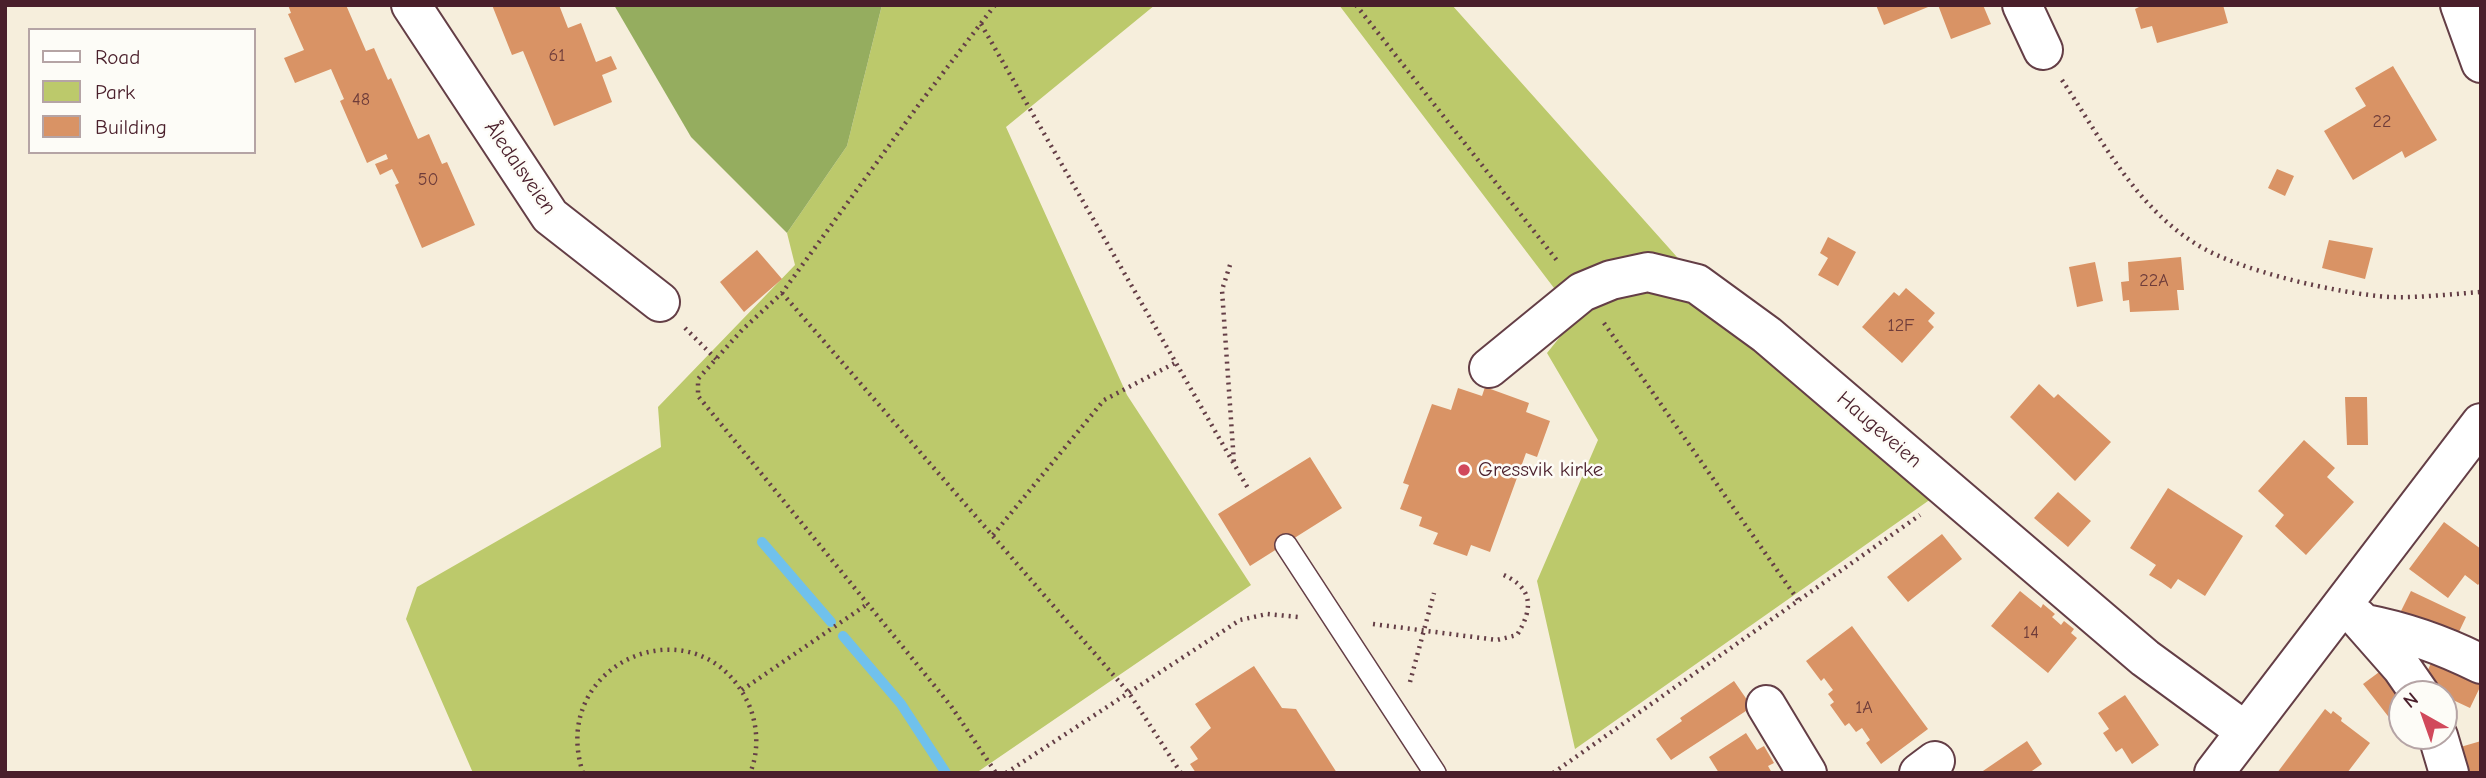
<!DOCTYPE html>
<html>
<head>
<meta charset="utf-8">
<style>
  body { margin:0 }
  #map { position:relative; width:2486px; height:778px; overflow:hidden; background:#f6eedc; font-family:"Comic Neue",sans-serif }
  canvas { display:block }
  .frame { position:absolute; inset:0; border:7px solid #4a1f2b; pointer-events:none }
  .legend { position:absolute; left:28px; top:28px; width:228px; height:126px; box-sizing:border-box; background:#fdfcf7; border:2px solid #b5a4a5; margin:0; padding:9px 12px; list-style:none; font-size:21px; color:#4a1f2b }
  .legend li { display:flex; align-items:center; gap:14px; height:35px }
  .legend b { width:35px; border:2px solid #b5a4a5 }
  .north { position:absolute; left:2388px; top:680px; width:70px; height:70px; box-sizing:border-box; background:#fdfcf7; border:2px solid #b5a4a5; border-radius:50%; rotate:320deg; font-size:19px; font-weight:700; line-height:28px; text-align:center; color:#4a1f2b }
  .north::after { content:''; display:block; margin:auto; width:24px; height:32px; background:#d1495b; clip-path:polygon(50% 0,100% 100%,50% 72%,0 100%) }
</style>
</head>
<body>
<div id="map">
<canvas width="2486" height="778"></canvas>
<div class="frame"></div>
<ul class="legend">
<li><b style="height:9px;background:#fff"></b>Road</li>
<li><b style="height:19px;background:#bcc96b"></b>Park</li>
<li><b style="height:19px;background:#d99365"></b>Building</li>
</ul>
<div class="north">N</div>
</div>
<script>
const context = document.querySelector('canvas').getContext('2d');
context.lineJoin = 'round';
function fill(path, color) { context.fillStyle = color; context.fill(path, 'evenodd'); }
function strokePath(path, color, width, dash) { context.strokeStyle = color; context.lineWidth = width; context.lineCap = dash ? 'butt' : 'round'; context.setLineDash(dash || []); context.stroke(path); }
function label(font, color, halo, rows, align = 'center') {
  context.font = font + ' "Comic Neue",sans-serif'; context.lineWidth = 5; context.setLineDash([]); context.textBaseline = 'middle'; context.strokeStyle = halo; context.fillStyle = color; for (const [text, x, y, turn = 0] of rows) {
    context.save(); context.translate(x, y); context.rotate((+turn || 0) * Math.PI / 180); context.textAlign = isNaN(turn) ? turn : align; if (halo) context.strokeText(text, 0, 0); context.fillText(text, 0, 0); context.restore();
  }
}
fill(new Path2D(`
  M882 5H1155L1006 127 1127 395 1251 585 976 773H473L406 619 417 587 661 447 658 407 795 265 787 233 847 146Z
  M1339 5H1452L1710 294 1938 494 1575 749 1537 581 1598 440 1547 353 1576 317Z`), '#bcc96b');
fill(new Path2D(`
  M614 5H882L847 146 787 233 691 137Z`), '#95ad5f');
strokePath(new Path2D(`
  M762 542 831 622
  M843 636 901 704 946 773`), '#70c1ec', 10);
fill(new Path2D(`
  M288 5H346L366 51 374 48 388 80 391 78 418 139 429 134 442 164 447 162 475 225 422 248 395 185 399 183 392 169 380 175 375 164 388 159 386 154 367 163 340 101 344 99 331 69 295 83 284 58 304 50 288 14 291 13Z
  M492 5H559L568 28 581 23 596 62 611 56 617 69 602 75 612 102 554 126 523 51 512 55Z
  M1876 5H1933L1884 25Z
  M1938 5H1983L1991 24 1951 39Z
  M2143 5H2223L2228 23 2157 43 2152 26 2141 29 2135 9Z
  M2393 66 2437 140 2405 158 2402 151 2353 180 2324 131 2366 106 2355 88Z
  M2277 169 2294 176 2285 196 2268 188Z
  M1828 237 1856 252 1838 286 1818 275 1828 258 1820 253Z
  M2329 240 2373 248 2365 279 2322 268Z
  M757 250 782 279 744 312 720 282Z
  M2181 257 2184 290H2177L2179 310 2130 312 2129 300 2123 301 2121 282 2129 281 2128 262Z
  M2095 262 2103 301 2077 307 2069 267Z
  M1906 288 1935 313 1928 321 1934 327 1902 363 1862 327 1894 292 1899 296Z
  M2039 384 2054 398 2058 394 2111 442 2075 481 2010 417Z
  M1485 387 1529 403 1526 412 1550 421 1537 457 1526 453 1490 552 1471 545 1467 556 1433 544 1438 533 1419 526 1422 517 1400 509 1409 485 1403 483 1432 404 1451 410 1458 388 1482 396Z
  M2345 397H2367L2368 445H2347Z
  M2304 440 2335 468 2327 477 2354 502 2306 555 2275 526 2284 515 2258 491Z
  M1310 457 1342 508 1250 566 1218 514Z
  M2168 488 2243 536 2205 596 2178 579 2171 589 2161 582 2149 575 2156 565 2130 548Z
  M2058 492 2091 521 2068 547 2034 518Z
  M2444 522 2481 549V581L2478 585 2465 575 2448 598 2409 569Z
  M1942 534 1962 559 1908 602 1887 577Z
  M2020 591 2041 608 2043 604 2055 614 2052 617 2061 625 2064 621 2074 629 2071 633 2077 638 2048 673 1991 626Z
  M2411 591 2466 617 2456 638 2401 611Z
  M1852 626 1928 729 1881 764 1866 743 1870 740 1862 728 1856 732 1849 723 1845 726 1830 705 1834 702 1828 694 1833 690 1824 678 1821 681 1806 661Z
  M2432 661 2481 685 2470 708 2421 685Z
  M1254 666 1282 708 1296 709 1337 773H1196L1190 764 1198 759 1190 747 1211 728 1195 704Z
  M2386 667 2402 694V726L2398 729 2363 684Z
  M1734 681 1752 707 1671 760 1656 739 1682 721 1680 718Z
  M2125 695 2159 745 2132 764 2122 748 2116 752 2103 733 2109 729 2098 713Z
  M2325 709 2331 714 2333 711 2342 718 2341 721 2370 743 2347 773H2277Z
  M1746 733 1757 750 1764 746 1774 763 1768 766 1772 773H1719L1709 757Z
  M2027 741 2042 764 2029 773H1980Z
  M2481 741V773H2466L2457 748Z`), '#d99365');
const lane = new Path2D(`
  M1286 545 1435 773`);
const street = new Path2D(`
  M411 5 550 216 660 302
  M2022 5 2043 50
  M2460 5 2481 63
  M1489 368 1582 292 1611 280 1648 272 1697 284 1767 335 2145 658 2245 731
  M2358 618 2402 668 2420 694
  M2365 624C2407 632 2443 645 2481 664
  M1766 705 1807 773
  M2438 736 2449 773
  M1919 773 1935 761
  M2214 773 2481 423`);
strokePath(lane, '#643e46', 24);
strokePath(street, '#643e46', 42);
strokePath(new Path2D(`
  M995 5 920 103 782 293 742 330 698 379V396L951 706 996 773
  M1356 5 1559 263
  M981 24 1249 490
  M2062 80C2100 137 2135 206 2196 244 2238 271 2340 294 2390 297 2420 298 2451 294 2481 292
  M1230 265 1222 290 1234 463
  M782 293 1129 693 1181 773
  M1604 323 1798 600
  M685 328 716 359
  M993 535 1104 400 1175 363
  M1373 624 1497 640 1517 635C1535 606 1532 586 1499 573
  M1410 682 1434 593
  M742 690 869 603
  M583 773C546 660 701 598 749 705 758 726 759 752 750 773
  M1006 773 1240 620 1267 614 1298 617
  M1553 773 1920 515`), '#643e46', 4.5, [2, 5]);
strokePath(lane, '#fff', 21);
strokePath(street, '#fff', 38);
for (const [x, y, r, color] of [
  [1464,470,7,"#d1495b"]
]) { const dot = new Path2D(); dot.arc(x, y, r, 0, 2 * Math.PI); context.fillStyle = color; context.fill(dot); strokePath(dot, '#fdfcf7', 2.5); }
label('18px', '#6e3c3a', null, [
  ["61",557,56],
  ["48",361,100],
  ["22",2382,122],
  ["50",428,180],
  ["22A",2154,281],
  ["12F",1901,326],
  ["14",2031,633],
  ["1A",1864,708]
]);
label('21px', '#4a1f2b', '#fdfcf7', [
  ["Åledalsveien",520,168,55],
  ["Haugeveien",1879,430,41]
]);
label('21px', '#4a1f2b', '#fdfcf7', [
  ["Gressvik kirke",1478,470]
], 'left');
</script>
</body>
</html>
